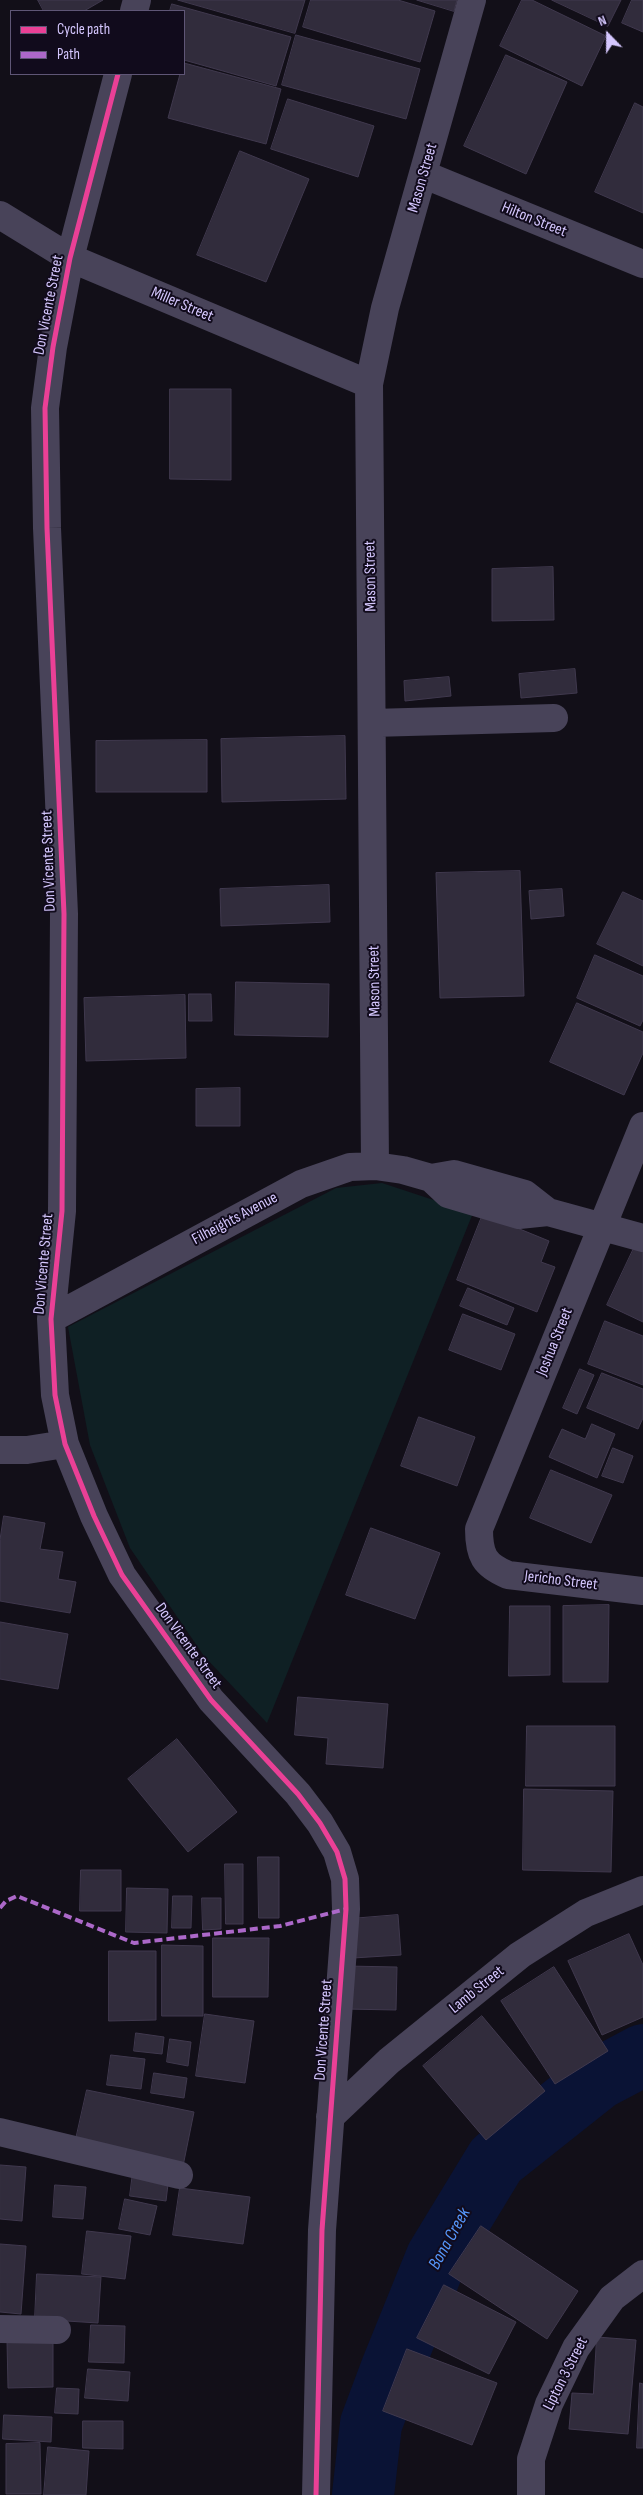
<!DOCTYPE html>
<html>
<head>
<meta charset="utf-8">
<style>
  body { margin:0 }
  #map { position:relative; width:643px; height:2495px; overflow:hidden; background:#120f18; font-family:"Sofia Sans Condensed",sans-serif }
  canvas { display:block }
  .legend { position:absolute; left:10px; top:10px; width:175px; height:65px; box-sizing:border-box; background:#110b1c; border:1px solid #5f5676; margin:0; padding:6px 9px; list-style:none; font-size:15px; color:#d5c7fe }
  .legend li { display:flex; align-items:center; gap:10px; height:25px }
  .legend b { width:25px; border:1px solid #5f5676 }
  .north { position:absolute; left:583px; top:10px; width:50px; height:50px; -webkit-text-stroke:4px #110b1c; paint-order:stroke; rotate:338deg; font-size:14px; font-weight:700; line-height:20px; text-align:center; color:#d5c7fe }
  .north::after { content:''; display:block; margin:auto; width:18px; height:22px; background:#d5c7fe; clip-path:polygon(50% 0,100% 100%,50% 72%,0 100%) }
</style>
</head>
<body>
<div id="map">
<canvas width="643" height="2495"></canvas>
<ul class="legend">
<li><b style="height:6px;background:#ea4096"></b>Cycle path</li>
<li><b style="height:6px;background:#ac68c9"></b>Path</li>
</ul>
<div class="north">N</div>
</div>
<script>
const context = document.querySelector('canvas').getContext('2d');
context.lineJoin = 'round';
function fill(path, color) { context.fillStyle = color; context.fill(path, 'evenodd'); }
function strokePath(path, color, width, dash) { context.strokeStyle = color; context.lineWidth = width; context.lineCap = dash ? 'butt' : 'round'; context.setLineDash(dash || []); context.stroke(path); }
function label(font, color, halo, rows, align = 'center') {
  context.font = font + ' "Sofia Sans Condensed",sans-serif'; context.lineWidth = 4; context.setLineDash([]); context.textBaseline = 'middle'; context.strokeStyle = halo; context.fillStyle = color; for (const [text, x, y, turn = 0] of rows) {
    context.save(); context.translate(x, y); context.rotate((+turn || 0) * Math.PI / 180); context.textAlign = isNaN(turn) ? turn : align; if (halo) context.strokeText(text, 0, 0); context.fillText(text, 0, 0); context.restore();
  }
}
fill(new Path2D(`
  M382 1183 473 1213 267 1723 204 1656 130 1548 90 1445 68 1327 336 1188Z`), '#0f2024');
strokePath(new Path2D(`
  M363 2495 371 2424 392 2368 437 2257 496 2160 598 2079 643 2055`), '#0a1335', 62);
const building = new Path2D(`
  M38 0H103L84 11H44Z
  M178 0H305L295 33Z
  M311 0H398L435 11 420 62 303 27Z
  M417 0H457L454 11Z
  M522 0H532L606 36 582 86 500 46Z
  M552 0H621L608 26Z
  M632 0H643V32L622 23Z
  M172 4 291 37 276 86 184 60V11H170Z
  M296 35 420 69 406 119 282 85Z
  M506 55 567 82 526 174 464 146Z
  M184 63 281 89 266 144 168 118 180 74H184Z
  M288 99 374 126 358 177 271 149Z
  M635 103 643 107V213L595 192Z
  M240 151 309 179 266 282 197 255Z
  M170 389H231V480L170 479Z
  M553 567 554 620 492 621V569Z
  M575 669 577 693 521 698 519 674Z
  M449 677 451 696 405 701 404 681Z
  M345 736 346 799 222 802 221 739Z
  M207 740V792H96V741Z
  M520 871 524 996 440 998 436 873Z
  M329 885 330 922 221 926 220 889Z
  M562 889 564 916 531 919 529 891Z
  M623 892 643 901V966L597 944Z
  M595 955 643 976V1020L640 1026 577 998Z
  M236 982 329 984 328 1037 235 1035Z
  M189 994H211L212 1021H189Z
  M185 995 186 1058 86 1061 84 998Z
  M577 1003 643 1032V1053L624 1095 550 1062Z
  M240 1088V1126H196V1089Z
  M483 1214 549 1241 541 1262 555 1267 537 1312 457 1280Z
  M635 1246 643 1250V1322L607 1305Z
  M468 1288 514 1308 507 1325 460 1306Z
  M463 1314 515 1334 501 1370 449 1350Z
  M605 1321 643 1336V1385L588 1364Z
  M580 1369 594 1375 577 1414 563 1408Z
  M602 1373 643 1389V1418L638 1429 587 1408Z
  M419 1417 475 1437 457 1486 401 1466Z
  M592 1424 615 1434 597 1478 549 1457 562 1429 585 1439Z
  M613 1448 633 1456 623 1483 602 1476Z
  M551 1470 612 1495 591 1543 530 1518Z
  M4 1516 45 1523 40 1549 63 1552 58 1579 76 1582 70 1613 0 1601V1540Z
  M371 1528 440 1553 415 1619 346 1595Z
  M609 1605 608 1682H563V1606Z
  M510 1606H550V1675L509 1676Z
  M0 1622 68 1634 58 1689 0 1679Z
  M298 1697 388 1704 383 1768 326 1764 328 1738 295 1735Z
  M527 1726H615V1786H526Z
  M177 1739 237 1812 188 1852 128 1779Z
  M524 1789 613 1791 611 1872 523 1870Z
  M258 1857H279V1918H259Z
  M225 1864H243V1924H226Z
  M81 1870H121V1911H80Z
  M127 1888 168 1889 167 1933 126 1932Z
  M173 1896H192L191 1928H172Z
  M202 1898H221V1929L203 1930Z
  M398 1915 401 1955 353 1958 350 1919Z
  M629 1934 643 1965V2017L602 2035 568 1961Z
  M213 1938H269L268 1997H213Z
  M162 1945 203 1946V2016H162Z
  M109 1951H156V2020L109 2021Z
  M346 1966 397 1967 396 2010 345 2009Z
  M554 1967 608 2051 555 2084 501 2001Z
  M205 2014 254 2021 245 2083 196 2076Z
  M482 2016 545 2091 486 2140 423 2066Z
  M136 2033 164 2037 162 2054 134 2051Z
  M170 2039 191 2042 188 2066 167 2062Z
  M111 2055 145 2059 141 2089 107 2085Z
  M154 2073 187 2078 184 2098 151 2093Z
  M87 2090 194 2112 182 2171 74 2148Z
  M0 2165 26 2167 22 2221 0 2219Z
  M133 2172 169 2176 166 2201 130 2196Z
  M55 2185 86 2187 83 2219 53 2217Z
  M180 2188 250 2197 243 2244 173 2235Z
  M125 2199 157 2206 150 2235 119 2229Z
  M481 2226 578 2291 547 2339 449 2274Z
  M87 2231 131 2236 125 2279 82 2274Z
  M0 2244 26 2246 21 2314 0 2312Z
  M37 2274 101 2277 98 2323 35 2319Z
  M444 2285 516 2322 489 2374 417 2338Z
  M91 2325 125 2326 124 2363 89 2362Z
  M597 2337 636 2340 628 2434 569 2429 572 2393 593 2394Z
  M53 2338V2387L8 2388 7 2340Z
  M407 2349 497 2383 472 2445 383 2411Z
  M88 2369 130 2372 128 2401 85 2398Z
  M640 2383 643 2384V2448H637Z
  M57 2388 79 2389 78 2414 55 2413Z
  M4 2415 52 2417 51 2442 3 2439Z
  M83 2421H123V2449L83 2448Z
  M40 2443 41 2494H6V2444Z
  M48 2447 89 2451 86 2495H44Z`);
fill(building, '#312c3c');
strokePath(building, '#40394e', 1);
strokePath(new Path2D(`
  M134 11 137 0
  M118 74 70 258 53 347 45 408 47 528 64 914 62 1211 51 1319 55 1395 65 1444 94 1516 122 1575 211 1700 298 1794 320 1823 337 1852 345 1879 346 1909 322 2230 316 2495
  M425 175 643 264
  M0 215 70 258 369 384
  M372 723 554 718
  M643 1126 479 1529C479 1555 484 1565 508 1575L643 1591
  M375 1166 369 384 385 308 472 0
  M431 1178 454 1174 525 1194 548 1212
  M51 1319 301 1184 350 1167 375 1166 403 1170 431 1178 448 1194 519 1215 548 1212 643 1238
  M0 1450H27L65 1444
  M330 2117 389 2061 520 1955 586 1913 643 1890
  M0 2132 179 2175
  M0 2329 57 2330
  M531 2495V2459L549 2404 576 2348 612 2298 643 2274`), '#484359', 28);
strokePath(new Path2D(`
  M0 1908 6 1901 17 1896 134 1943 280 1926 346 1909`), '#ac68c9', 4, [8, 4]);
strokePath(new Path2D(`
  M118 74 70 258 53 347 45 408 47 528 64 914 62 1211 51 1319 55 1395 65 1444 94 1516 122 1575 211 1700 298 1794 320 1823 337 1852 345 1879 346 1909 322 2230 316 2495`), '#ea4096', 5);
label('16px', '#d5c7fe', '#110b1c', [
  ["Mason Street",423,178,-74],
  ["Hilton Street",534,220,22],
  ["Don Vicente Street",49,305,-79],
  ["Miller Street",182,305,23],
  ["Mason Street",371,576,-91],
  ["Don Vicente Street",49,861,-92],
  ["Mason Street",375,981,-91],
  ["Filheights Avenue",235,1219,-28],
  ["Don Vicente Street",44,1264,-85],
  ["Joshua Street",555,1342,-68],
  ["Jericho Street",561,1581,7],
  ["Don Vicente Street",188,1646,54],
  ["Lamb Street",477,1990,-39],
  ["Don Vicente Street",324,2030,-86],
  ["Lipton 3 Street",566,2374,-63]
]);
label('italic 18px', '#5697fd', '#110b1c', [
  ["Bona Creek",450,2239,-61]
]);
</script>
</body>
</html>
